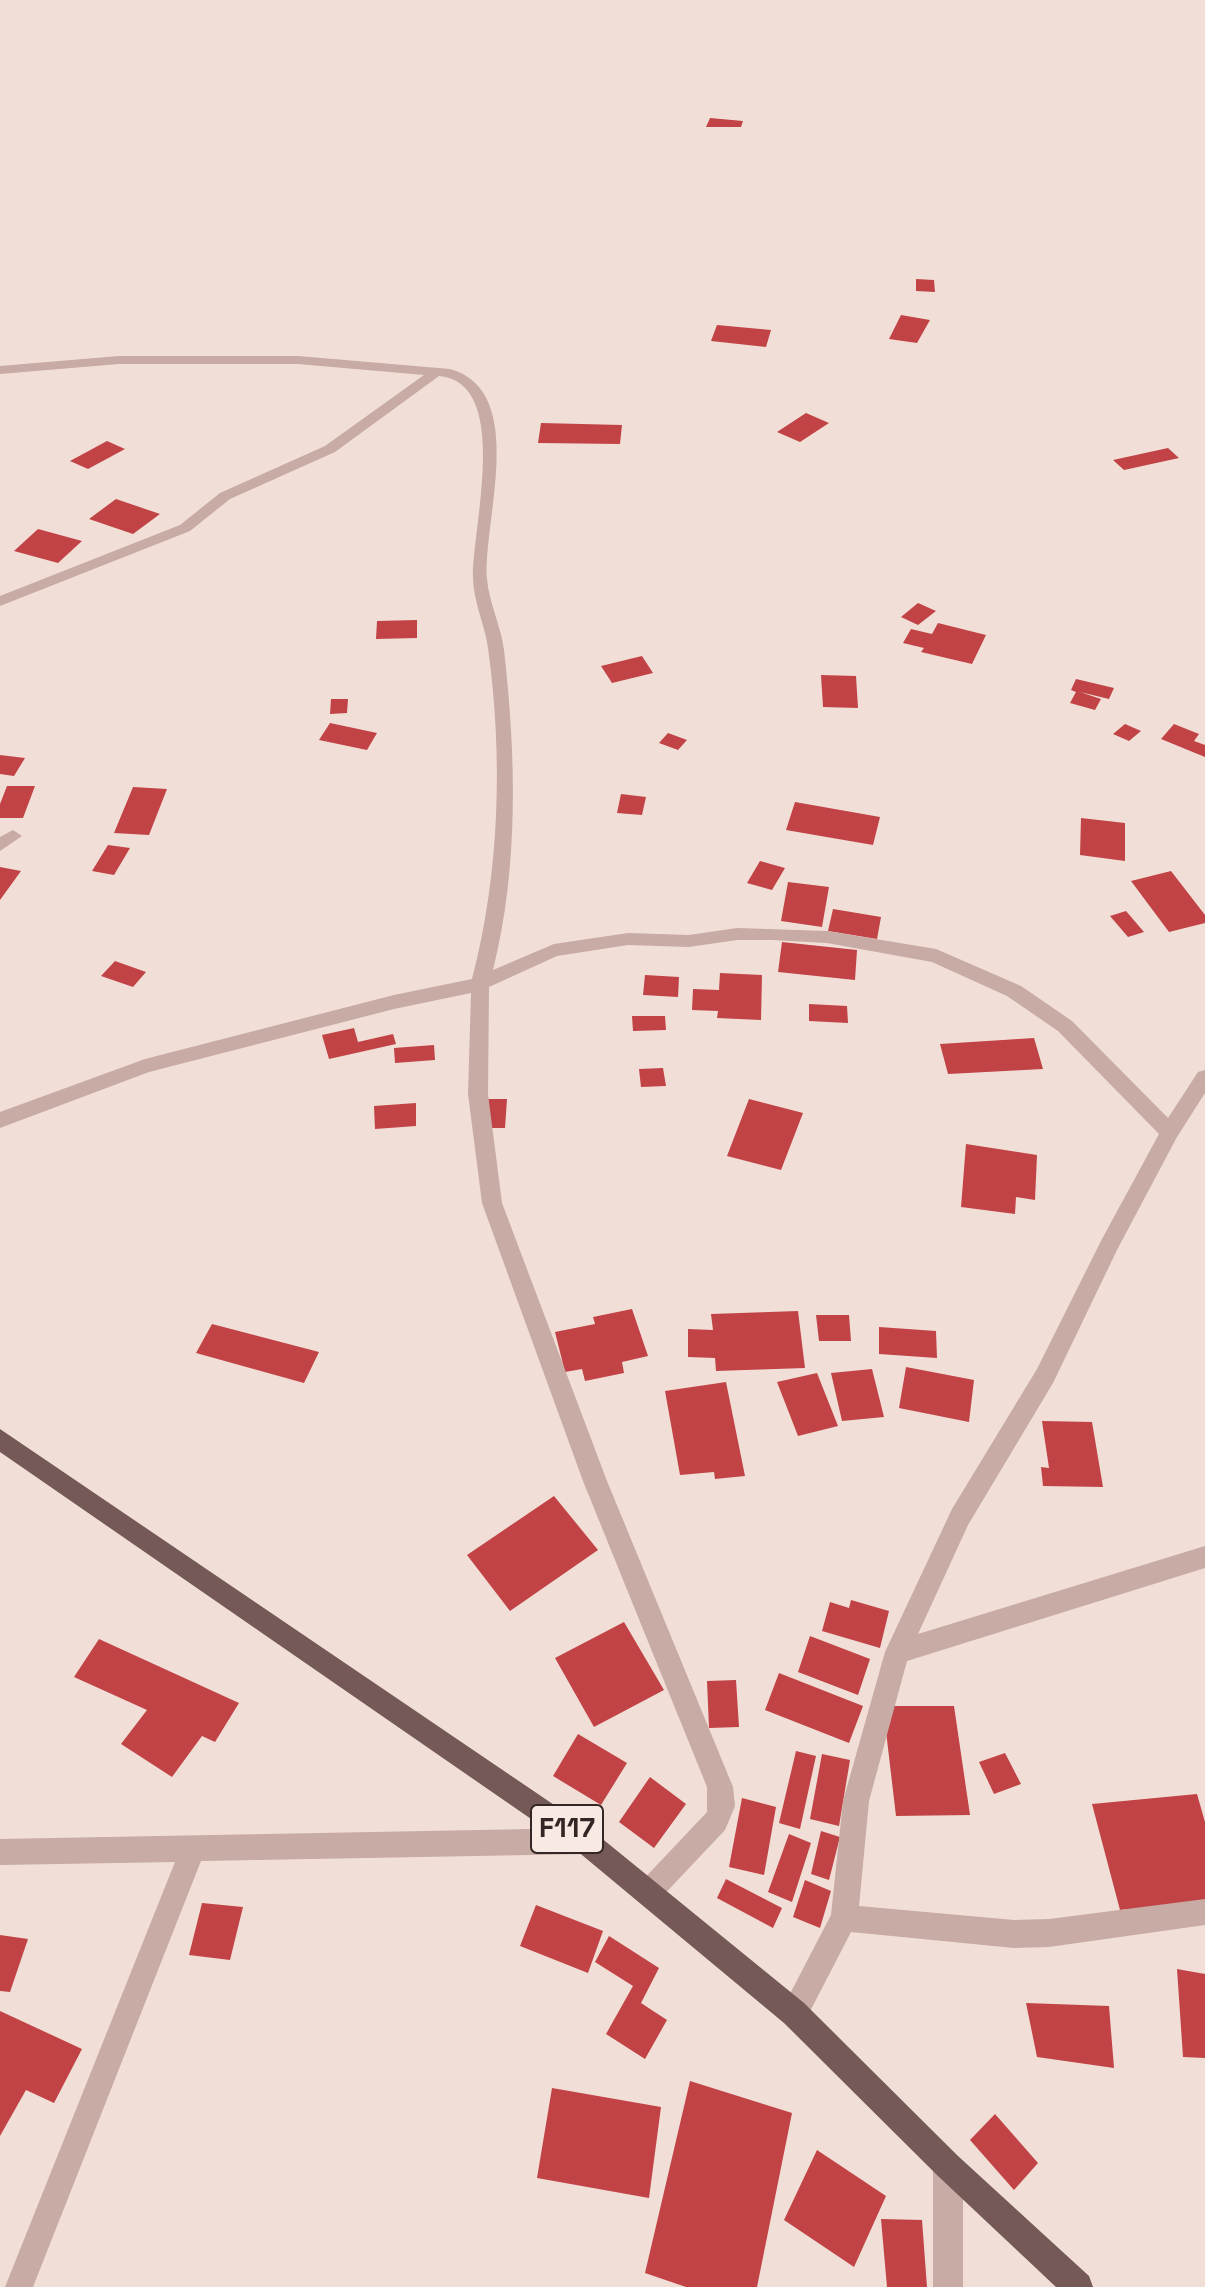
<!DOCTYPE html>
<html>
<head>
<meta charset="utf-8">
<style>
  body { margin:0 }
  canvas { display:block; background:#f0ded7 }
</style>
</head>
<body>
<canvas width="1205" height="2287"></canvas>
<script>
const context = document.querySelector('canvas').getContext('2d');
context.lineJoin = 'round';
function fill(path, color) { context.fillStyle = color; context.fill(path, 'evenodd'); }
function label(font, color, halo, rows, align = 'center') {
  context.font = font + ' "Space Grotesk",sans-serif'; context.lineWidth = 8; context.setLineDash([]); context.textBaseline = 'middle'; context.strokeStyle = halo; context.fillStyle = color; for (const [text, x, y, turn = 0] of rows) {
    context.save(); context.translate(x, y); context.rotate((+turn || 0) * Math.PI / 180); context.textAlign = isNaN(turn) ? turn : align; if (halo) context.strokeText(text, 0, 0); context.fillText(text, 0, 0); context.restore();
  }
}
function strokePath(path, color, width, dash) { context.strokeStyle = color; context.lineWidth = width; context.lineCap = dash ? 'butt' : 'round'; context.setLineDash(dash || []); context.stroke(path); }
fill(new Path2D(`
  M710 118 743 121 741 127H706Z
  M916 279 934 280 935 292 916 291Z
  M901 315 930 320 917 343 889 339Z
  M717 325 771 330 766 347 711 341Z
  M806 413 829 423 800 442 777 432Z
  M541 423 622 425 620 444 538 443Z
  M107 441 125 449 88 469 70 461Z
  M1168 448 1179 458 1124 470 1113 460Z
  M116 499 160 514 133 534 89 519Z
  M38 529 82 541 58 563 14 551Z
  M918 603 936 611 918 625 901 617Z
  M417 620V638L376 639 377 621Z
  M938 623 986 635 972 664 921 652 924 648 903 643 911 629 932 634Z
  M642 656 653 673 612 683 601 666Z
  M821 675 856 676 858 708 823 707Z
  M1076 679 1114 688 1109 699 1080 692 1101 699 1095 710 1070 703 1076 692 1071 690Z
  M331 699H348L347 713 330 714Z
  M330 723 377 733 367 750 319 740Z
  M1125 724 1141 731 1129 741 1113 734Z
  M1174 724 1199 734 1194 741 1205 745V757L1161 739Z
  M668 733 687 740 678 750 659 743Z
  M0 755 25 758 14 776 0 774Z
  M7 786H35L23 818H0V804Z
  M133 787 167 789 149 835 114 833Z
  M621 794 646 797 642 815 617 813Z
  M795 802 880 817 873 845 786 830Z
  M1081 818 1125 823V861L1080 855Z
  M108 845 130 848 114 875 92 871Z
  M760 861 785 868 772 890 747 883Z
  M0 867 21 871 0 900Z
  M1171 871 1205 915V923L1169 932 1131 881Z
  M788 882 829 887 822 927 781 921Z
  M833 909 881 917 877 939 828 931Z
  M1126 911 1144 932 1128 937 1110 916Z
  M782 942 857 950 855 980 778 972Z
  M115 961 146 972 133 987 101 976Z
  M720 973 762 975 761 1020 717 1018 718 1011 692 1010 693 989 719 990Z
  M645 975 679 977 678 997 643 995Z
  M809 1004 847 1006 848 1023 809 1021Z
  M632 1016H665L666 1030 633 1031Z
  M354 1028 358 1042 393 1034 396 1044 329 1059 322 1035Z
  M1034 1038 1043 1069 948 1074 940 1044Z
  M434 1045 435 1060 395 1063 394 1048Z
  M663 1068 666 1086 641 1087 639 1069Z
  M487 1099H507L505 1128H486Z
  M749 1099 803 1113 781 1170 727 1156Z
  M416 1103V1126L375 1129 374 1106Z
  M966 1144 1037 1155 1035 1200 1016 1197 1015 1214 961 1207Z
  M632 1309 648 1356 622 1362 624 1373 585 1381 582 1369 565 1372 555 1332 595 1324 593 1317Z
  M798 1311 805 1368 716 1371 715 1358 688 1357V1329L713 1330 711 1314Z
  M816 1315H849L851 1341H819Z
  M212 1324 319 1352 304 1383 196 1353Z
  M879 1327 936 1331 937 1358 879 1354Z
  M906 1367 974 1380 969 1422 899 1408Z
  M872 1369 884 1417 842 1421 831 1373Z
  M817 1373 838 1426 798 1436 777 1382Z
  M726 1382 745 1476 715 1479 714 1472 680 1475 665 1391Z
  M1042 1421 1092 1422 1103 1487 1043 1486 1041 1467 1049 1468Z
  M554 1496 598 1550 510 1611 467 1555Z
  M851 1600 889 1611 880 1648 822 1631 830 1602 849 1608Z
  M624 1622 664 1690 594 1727 555 1658Z
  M810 1636 870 1659 858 1695 798 1672Z
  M99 1639 239 1703 215 1742 202 1736 172 1777 121 1744 147 1710 74 1677Z
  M779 1673 863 1706 849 1743 765 1710Z
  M736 1680 739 1727 709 1728 707 1681Z
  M883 1706H954L970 1815 896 1816Z
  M578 1734 627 1763 601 1805 553 1776Z
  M796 1751 816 1756 800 1829 779 1823Z
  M1005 1753 1021 1784 994 1794 979 1762Z
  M822 1754 850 1760 839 1826 810 1819Z
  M650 1777 686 1804 654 1848 619 1822Z
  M1197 1794 1205 1822V1902L1120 1910 1092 1804Z
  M742 1798 776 1807 764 1875 729 1867Z
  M821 1831 840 1837 829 1880 811 1874Z
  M789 1834 811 1843 792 1902 768 1892Z
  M726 1879 782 1908 773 1928 717 1898Z
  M805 1880 831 1891 820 1928 793 1917Z
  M202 1903 243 1907 230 1960 189 1955Z
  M536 1905 603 1931 588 1973 520 1946Z
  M0 1935 28 1939 10 1992 0 1991Z
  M609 1936 659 1968 641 2003 667 2020 645 2059 606 2034 633 1986 595 1962Z
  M1177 1969 1205 1974V2058L1183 2057Z
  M1026 2003 1109 2006 1114 2068 1037 2057Z
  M0 2011 82 2049 54 2103 26 2090 0 2136Z
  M690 2081 792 2113 757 2287H686L645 2273Z
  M552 2088 661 2107 649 2198 537 2178Z
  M995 2114 1038 2163 1014 2190 970 2140Z
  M817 2150 886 2196 854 2267 784 2220Z
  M881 2219 922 2220 927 2287H887Z`), '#c24345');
fill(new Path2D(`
  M119 356H298L450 369C529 391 483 521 487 579 489 603 501 626 504 650 516 755 519 867 493 970L554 944 628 933 689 935 737 928 827 931 936 949 1021 986 1072 1021 1168 1118 1198 1072 1205 1070V1093L1177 1137 1118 1248 1053 1383 968 1525 918 1634 1205 1546V1568L907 1661 869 1801 859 1906 1014 1920 1049 1919 1205 1899V1925L1049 1947 1014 1948 851 1932 804 2023 794 2027 784 2023 780 2013 831 1915 843 1801 885 1652 952 1509 1037 1369 1102 1239 1159 1134 1058 1031 1007 996 932 962 827 943 772 940H737L689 947 628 945 557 956 489 987 488 1094 502 1203 607 1481 733 1787 735 1806 725 1830 657 1902 648 1906 639 1902 635 1893 639 1884 707 1812V1787L583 1481 482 1203 468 1094 471 993 394 1009 149 1072 0 1128V1112L145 1059 394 995 472 979C500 873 503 756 488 648 485 625 473 601 473 577 472 530 512 382 439 376L335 452 230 499 190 531 0 606V596L180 525 220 493 325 446 424 375 298 364H119L0 374V366Z
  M13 830 22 836 0 851V837Z
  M585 1828 594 1832 598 1841 594 1850 585 1854 201 1861 33 2287H5L175 1862 0 1865V1839Z
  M948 2151 958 2156 963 2166V2287H933V2166L938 2156Z`), '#c7aba4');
fill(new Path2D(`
  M0 1429 594 1832 804 2003 958 2156 1089 2276 1093 2287H1056L938 2176 784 2023 576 1850 0 1452Z`), '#745957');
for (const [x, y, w] of [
  [567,1829,72]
]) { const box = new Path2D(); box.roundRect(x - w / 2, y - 24, w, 48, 6); context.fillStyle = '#f8e9e3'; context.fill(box); strokePath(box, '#332625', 2); }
label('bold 28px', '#332625', null, [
  ["F117",567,1829]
]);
</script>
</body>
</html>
